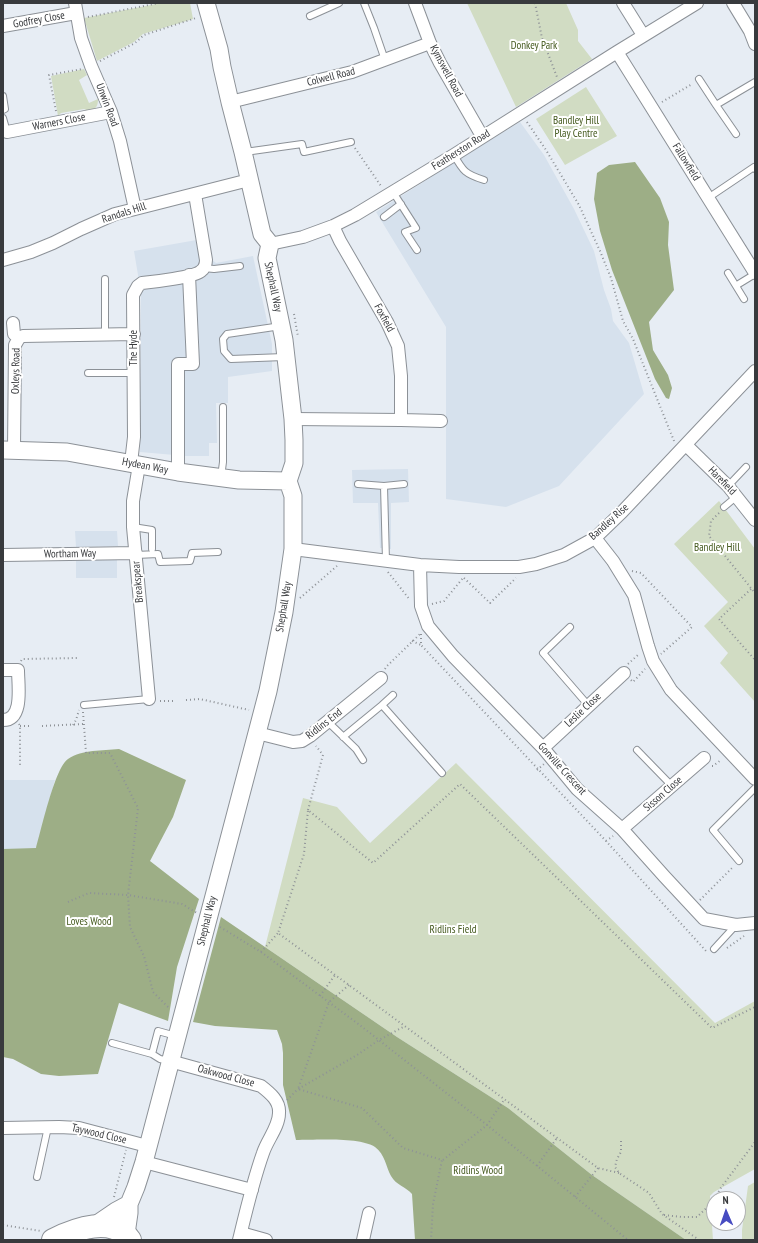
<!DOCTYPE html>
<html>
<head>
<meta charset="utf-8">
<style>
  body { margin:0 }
  #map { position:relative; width:758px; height:1243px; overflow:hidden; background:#e7edf4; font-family:"PT Sans Narrow",sans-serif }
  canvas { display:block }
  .frame { position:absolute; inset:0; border:4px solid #383a3d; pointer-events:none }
  .north { position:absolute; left:706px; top:1191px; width:40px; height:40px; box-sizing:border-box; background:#fff; border:1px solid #afb0b1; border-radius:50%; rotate:358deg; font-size:11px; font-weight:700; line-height:16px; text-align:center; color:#383a3d }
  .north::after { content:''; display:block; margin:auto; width:14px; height:18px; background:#474cc1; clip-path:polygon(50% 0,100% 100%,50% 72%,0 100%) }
</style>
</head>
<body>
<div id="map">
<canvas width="758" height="1243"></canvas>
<div class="frame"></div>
<div class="north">N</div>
</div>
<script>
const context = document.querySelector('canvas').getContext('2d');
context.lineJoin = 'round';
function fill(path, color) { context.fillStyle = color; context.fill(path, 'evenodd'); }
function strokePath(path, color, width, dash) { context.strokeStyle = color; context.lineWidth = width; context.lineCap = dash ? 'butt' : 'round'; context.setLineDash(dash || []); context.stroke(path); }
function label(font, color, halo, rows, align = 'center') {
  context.font = font + ' "PT Sans Narrow",sans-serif'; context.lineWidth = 4; context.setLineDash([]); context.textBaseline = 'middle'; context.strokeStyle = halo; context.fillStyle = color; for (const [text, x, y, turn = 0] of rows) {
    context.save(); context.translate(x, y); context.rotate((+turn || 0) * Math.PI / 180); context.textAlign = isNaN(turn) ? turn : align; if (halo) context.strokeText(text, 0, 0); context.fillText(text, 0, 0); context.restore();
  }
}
fill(new Path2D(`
  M520 122 544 155 574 209 594 251 604 290 611 309 613 321 629 343 644 394 559 486 506 507 446 499V327L376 212 469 153Z
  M208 238 211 259 216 263 253 256 272 344V371L228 377V403H216L217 443H209V456H186L140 452 141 293 134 251Z
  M408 469 409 502 391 503V549L380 548 378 503H353L352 470Z
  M75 531H117L118 546 76 547Z
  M76 560H117V578H76Z
  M3 780H55L36 849H3Z`), '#d6e1ed');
fill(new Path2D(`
  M161 3H190L193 19 143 34 134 42 97 61 84 18Z
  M467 3H566L578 30V41L592 59 516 107Z
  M84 69 87 75 79 80 89 103 98 99C98 106 96 108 91 112L84 109 61 113 58 116 51 76Z
  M586 87 617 136 565 165 536 119Z
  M719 501 755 549V702L720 663 728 653 704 626 728 602 674 544Z
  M456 763 715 1023 755 1001V1169L714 1192 710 1196 713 1240H686L592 1175 508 1108 397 1037 265 947 303 798 337 807 370 843Z
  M755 1182V1240H742V1230L748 1186Z`), '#d1dcc3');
fill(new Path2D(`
  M635 162 660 198 669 222 668 245 674 290 649 322 653 350 668 375 672 388 669 399 666 398 655 379 612 270 600 231 594 199 597 173 609 165Z
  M119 749 186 780 173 817 150 861 199 899 177 967 168 1021 119 1003 98 1074 59 1076 41 1074 13 1059 3 1057V849L36 848C41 831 55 767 68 759 83 749 102 751 119 749Z
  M221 917 397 1037 508 1108 592 1175 686 1240H415L412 1194C406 1187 396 1185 391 1176 386 1167 385 1154 375 1147 360 1137 315 1140 296 1140L283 1085V1053L282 1044 277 1030 215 1026 193 1022Z`), '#9dae86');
const lane = new Path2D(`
  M364 3 374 28 385 60
  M310 16 339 3
  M699 79 716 105 736 134
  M3 96 5 109 3 110
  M716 105 755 82
  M3 118 7 132
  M245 152 302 144 304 152 351 142
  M454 155C463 171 465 174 484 180
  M393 192 416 228 405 232 417 250
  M708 198 754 167 755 169
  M384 217 401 204
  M204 268 214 269 240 266
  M728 273 744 299
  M737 285 755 274
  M281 326 227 334 223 339 224 351 231 359 284 357
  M105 335V279
  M88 373H134
  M221 477 223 462V407
  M358 484 384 486 404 484
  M384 486 386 561
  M728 486 746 467
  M724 507 736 497
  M133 527 152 530V549
  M136 555 158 554 160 562 190 561 192 553 218 552
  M570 627 543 653 588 705
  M84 705 149 699
  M382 705 442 773
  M328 722 356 749 363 760
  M343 737 382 705 393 695
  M637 750 672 786
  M739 861 713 830 755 788
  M714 949 736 925
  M112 1043 152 1054 160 1059 169 1061
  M152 1054 158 1031 176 1036
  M37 1177 48 1127`);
const street = new Path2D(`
  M75 3 81 38 91 66 111 112 120 141 135 209
  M415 3 430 43 440 63 482 136
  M623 3 643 35
  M733 3 750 31 755 44
  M3 26 76 13
  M617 52 755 273
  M230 102 352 72 430 43
  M7 132 111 112
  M270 244 303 237 333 226 355 215 454 155 617 52 697 3
  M3 260 31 252 53 243 81 229 115 214 135 209 249 180
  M13 323 14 334 19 338
  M293 419 401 420V376L398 346 387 322 340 241 333 226
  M401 420 441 421
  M686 445 728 486 755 520
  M14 449 15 345 19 338 23 336 134 334
  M131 463 134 437 133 295 138 286 142 283C153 282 195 277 201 271 204 269 206 264 206 260L195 194
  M139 465 133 501V527L149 699
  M178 472V364H193L189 275
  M595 538 613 561 634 595 648 646 653 661 671 690 755 779
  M293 549 420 565 459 567H519L536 564 564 555 595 538 622 512 755 371
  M3 555 136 553
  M420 565 421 606 428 626 453 656 543 748 577 789 622 829 664 876 704 919 736 925 755 923
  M3 670H18C18 685 24 720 3 720
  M257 733 293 742 302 741 310 736 381 678
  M543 748 624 673
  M622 829 704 758
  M170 1061 261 1086C270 1093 280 1101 279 1113 279 1127 267 1140 263 1153 253 1181 246 1211 239 1240
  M3 1128 59 1127 79 1128 147 1146
  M144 1162 252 1190
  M241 1233 266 1240
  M363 1240 369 1213`);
const secondary = new Path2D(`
  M3 450 67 452 178 472 239 480 288 481
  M94 1226 116 1211 129 1204
  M126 1234 129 1213V1204L136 1187 144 1162 257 733 268 691 284 612 293 549V496L288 481 294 463V440L293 419 284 340 267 258 270 244 262 234 243 152 230 102 222 67 219 49 206 3`);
const highway = new Path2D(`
  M53 1240C75 1229 113 1215 130 1240`);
strokePath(lane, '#8c9197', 8);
strokePath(street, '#8c9197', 14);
strokePath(secondary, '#8c9197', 19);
strokePath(highway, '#8c9197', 24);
strokePath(new Path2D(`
  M535 3 542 38 557 77
  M88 17 159 3
  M100 61 135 43 144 35 196 18V16
  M662 102 692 84
  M56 111 49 75 82 69
  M527 122 546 150 579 205 600 251 611 278 623 321 633 339 674 441
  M355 148 381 186
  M294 314 298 337
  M719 513 711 521 709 536 755 593
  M632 571 641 573 692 627 661 654
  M388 572 410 600
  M464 578 490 603 516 578
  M751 589 719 619 755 660
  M300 598 337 566
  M432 604 444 601 463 578
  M421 634V645L606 841 706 951
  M412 641 421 645
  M21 661 22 659 78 658
  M628 664 639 654
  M385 669 387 666 420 634
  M631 680 633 682 645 669
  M186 700 200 699 249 710
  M160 701H174
  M83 712 86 753H110L138 808 128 895 130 927 144 956 153 992 170 1009
  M19 724 20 726V767
  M73 725 76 720 79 710
  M20 726H31
  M42 726 83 724
  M712 766H713L721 760
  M537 770 544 764
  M308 810 323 755 316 746
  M606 841 613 836
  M700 900 733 867
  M68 902 89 893 128 895 182 904 197 913
  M220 927 261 952 361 1026 487 1125 628 1240
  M727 948 744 936
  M261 952 278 933
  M349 985 329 1002 298 1089 362 1108 403 1148 442 1160 433 1204 431 1240
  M320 996 335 975
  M287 1100 298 1089 357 1055 379 1040 405 1026
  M621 1141V1152L617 1159 615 1167 619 1173 649 1193 662 1214 699 1240
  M443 1160 487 1125 504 1100
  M537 1166 557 1138
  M619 1173 598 1168 278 933 304 854 308 810 373 863 460 784 712 1028 755 1007
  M114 1197 126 1150
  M575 1197 598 1168
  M715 1199 720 1189 755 1142
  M664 1215 682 1217H697L714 1201
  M3 1225 41 1231`), '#8e9297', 2, [1, 3]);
strokePath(lane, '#fff', 6);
strokePath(street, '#fff', 12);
strokePath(secondary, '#fff', 17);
strokePath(highway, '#fff', 22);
label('11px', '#383a3d', '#fff', [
  ["Godfrey Close",39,20,-10],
  ["Kymswell Road",446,71,62],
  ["Colwell Road",331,77,-14],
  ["Unwin Road",107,105,69],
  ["Warners Close",59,122,-11],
  ["Featherston Road",461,150,-32],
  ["Fallowfield",686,162,58],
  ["Randals Hill",124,213,-18],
  ["Shephall Way",273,287,78],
  ["Foxfield",384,318,61],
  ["The Hyde",134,348,-90],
  ["Oxleys Road",16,371,-89],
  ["Hydean Way",145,466,11],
  ["Harefield",722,481,46],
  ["Bandley Rise",609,522,-42],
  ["Wortham Way",70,554,-1],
  ["Breakspear",138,582,-95],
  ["Shephall Way",284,607,-81],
  ["Leslie Close",583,710,-43],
  ["Ridlins End",324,724,-38],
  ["Gonville Crescent",562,769,48],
  ["Sisson Close",663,794,-41],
  ["Shephall Way",207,921,-76],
  ["Oakwood Close",226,1076,15],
  ["Taywood Close",99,1134,13]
]);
label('11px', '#455a1f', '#fff', [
  ["Donkey Park",534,46],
  ["Bandley Hill",576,121],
  ["Play Centre",576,134],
  ["Bandley Hill",717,548],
  ["Loves Wood",89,922],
  ["Ridlins Field",453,930],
  ["Ridlins Wood",478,1171]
]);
</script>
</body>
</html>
